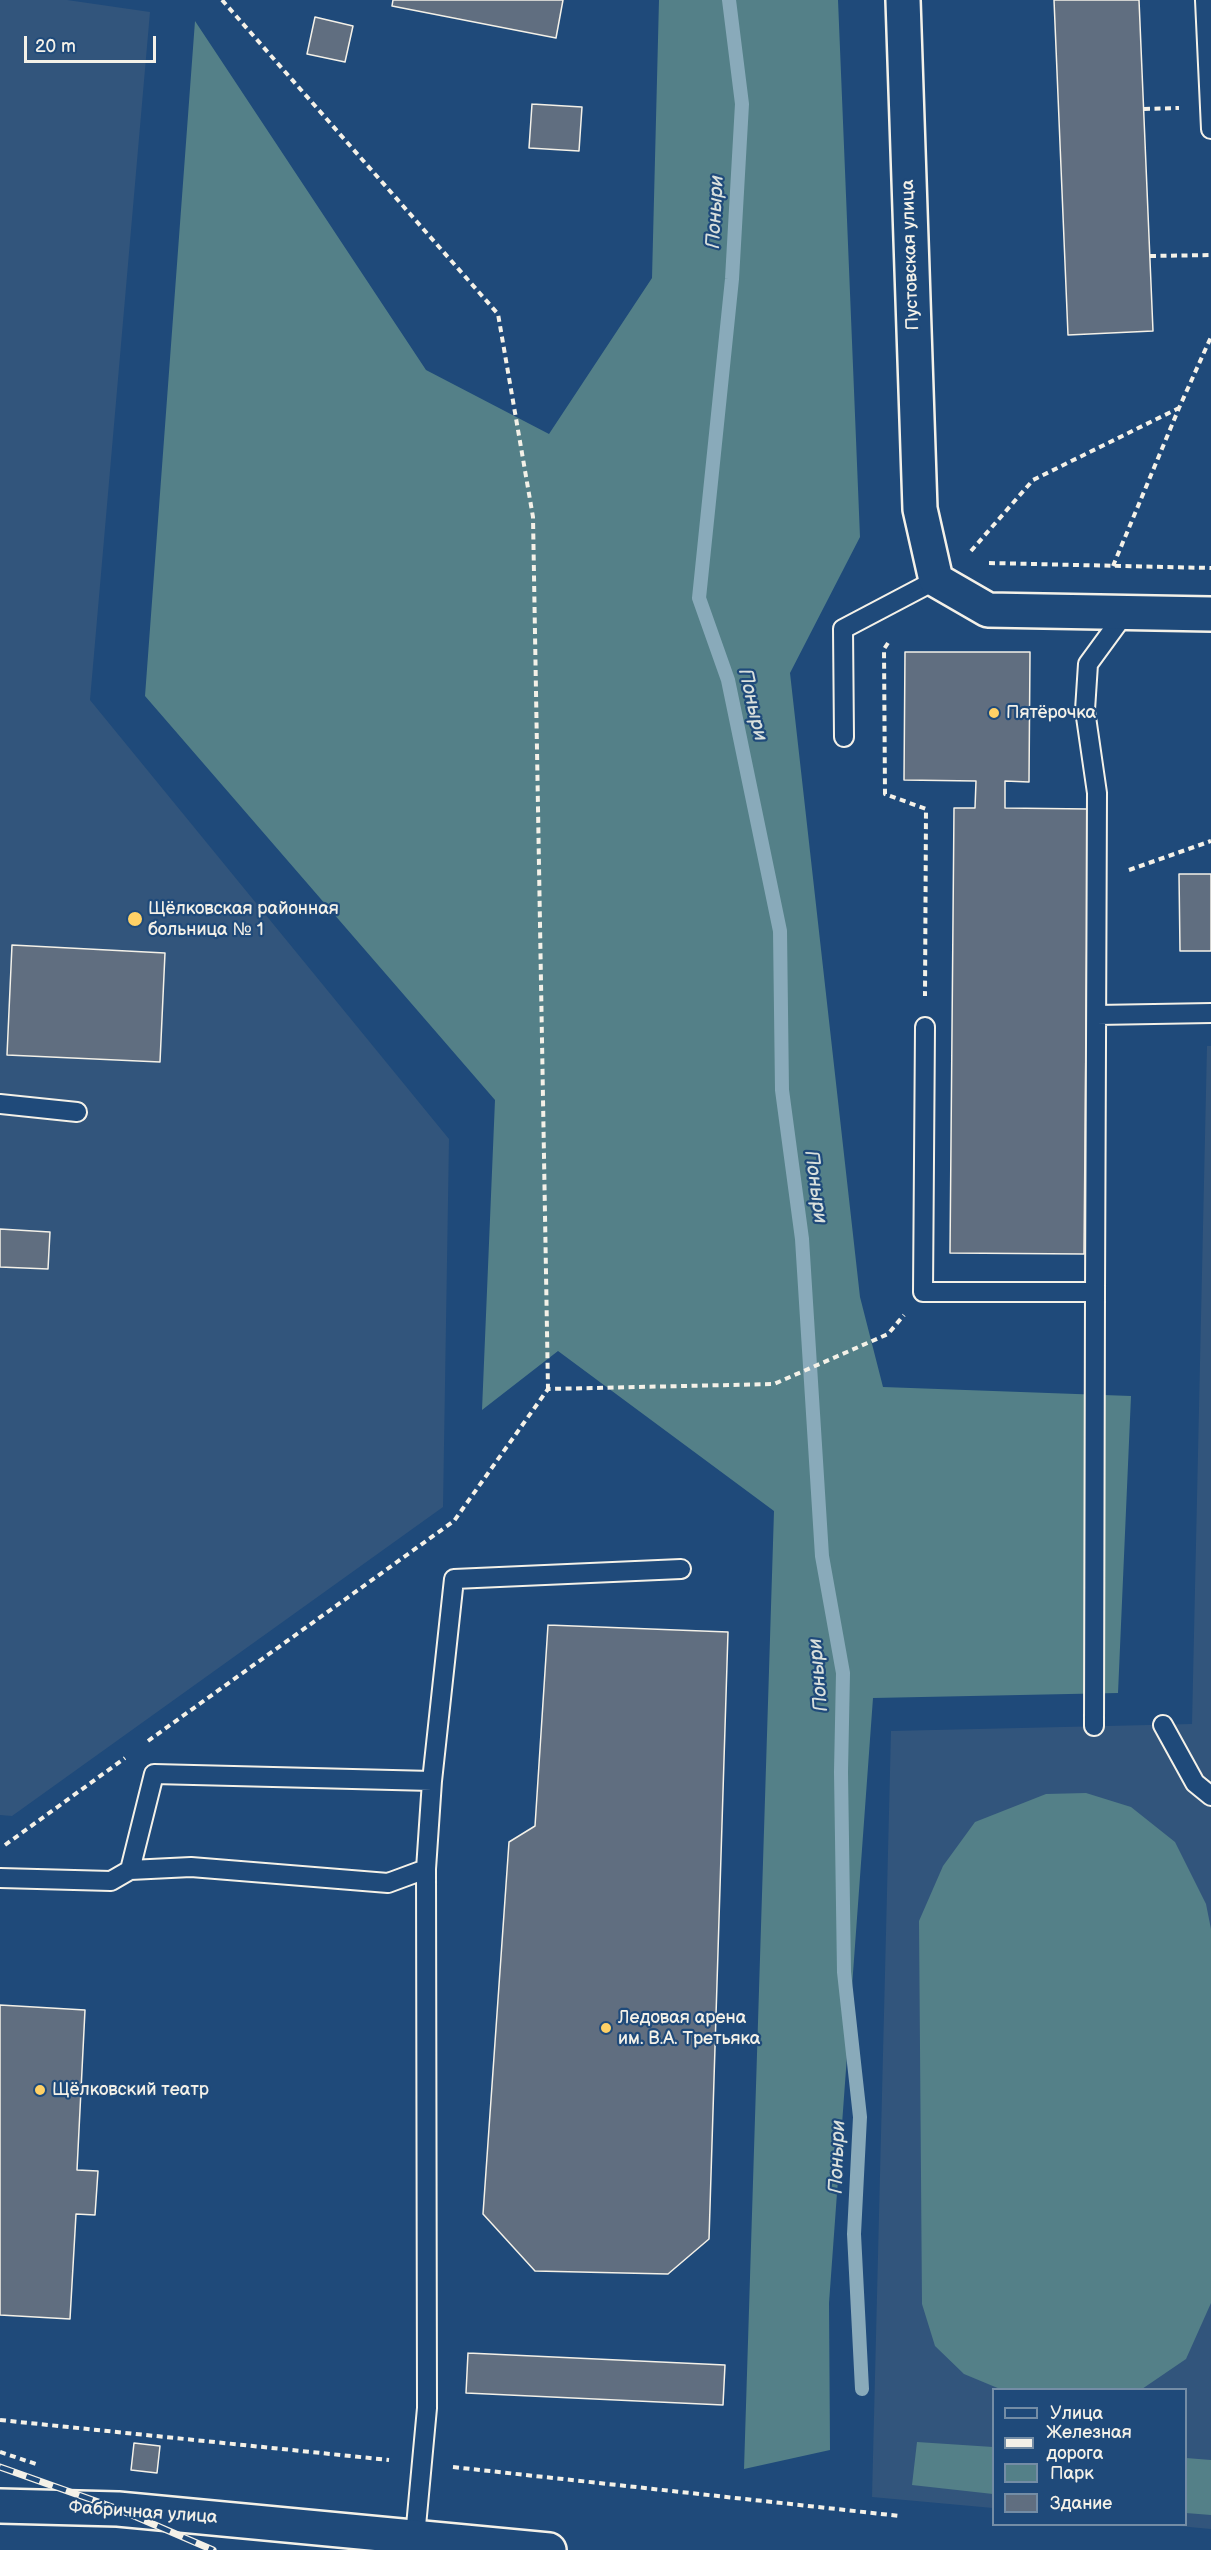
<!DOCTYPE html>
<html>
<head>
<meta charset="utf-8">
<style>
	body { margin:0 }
	#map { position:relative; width:1211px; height:2550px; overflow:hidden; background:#1f4a7a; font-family:"Balsamiq Sans",sans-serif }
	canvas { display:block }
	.legend { position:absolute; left:992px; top:2388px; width:195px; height:138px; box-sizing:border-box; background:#1f4a7a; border:2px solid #748da6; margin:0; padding:8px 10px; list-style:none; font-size:18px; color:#f4f1e8 }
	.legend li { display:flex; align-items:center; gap:12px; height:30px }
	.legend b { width:30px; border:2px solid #748da6 }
	.scale { position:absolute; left:24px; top:36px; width:132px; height:27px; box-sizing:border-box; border:3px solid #f4f1e8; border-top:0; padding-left:8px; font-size:18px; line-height:21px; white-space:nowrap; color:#f4f1e8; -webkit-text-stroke:4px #1f4a7a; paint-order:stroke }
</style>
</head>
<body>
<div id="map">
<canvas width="1211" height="2550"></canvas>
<ul class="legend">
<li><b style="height:8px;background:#1f4a7a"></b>Улица</li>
<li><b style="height:8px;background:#f4f1e8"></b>Железная дорога</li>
<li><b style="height:16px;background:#548088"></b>Парк</li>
<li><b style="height:16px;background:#606e80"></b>Здание</li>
</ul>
<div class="scale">20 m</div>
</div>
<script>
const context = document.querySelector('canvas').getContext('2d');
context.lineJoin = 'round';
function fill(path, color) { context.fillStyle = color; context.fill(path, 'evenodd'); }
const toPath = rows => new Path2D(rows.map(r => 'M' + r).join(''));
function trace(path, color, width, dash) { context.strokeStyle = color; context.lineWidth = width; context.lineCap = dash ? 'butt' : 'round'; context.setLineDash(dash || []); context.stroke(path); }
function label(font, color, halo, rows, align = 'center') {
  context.font = font + ' "Balsamiq Sans",sans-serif'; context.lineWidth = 4.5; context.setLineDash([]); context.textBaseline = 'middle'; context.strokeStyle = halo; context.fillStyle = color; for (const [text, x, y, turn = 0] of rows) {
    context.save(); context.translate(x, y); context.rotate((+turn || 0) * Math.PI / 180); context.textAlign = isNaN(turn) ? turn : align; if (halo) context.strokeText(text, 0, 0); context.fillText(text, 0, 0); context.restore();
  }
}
const built = toPath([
	[0,0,67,0,150,12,90,700,449,1139,443,1507,12,1816,0,1815],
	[1207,1046,1211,1046,1211,2529,1167,2525,1186,2524,1186,2390,994,2390,993,2508,872,2497,891,1731,1192,1724]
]);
const green = toPath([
	[659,0,838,0,860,537,790,673,860,1297,883,1387,1131,1396,1118,1693,873,1698,829,2303,830,2450,744,2469,774,1511,558,1351,482,1410,495,1100,145,696,195,21,426,370,549,434,652,278],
	[1086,1793,1131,1807,1175,1842,1206,1904,1211,1929,1211,2303,1186,2359,1142,2389,1000,2389,964,2374,935,2346,922,2304,919,1921,943,1866,975,1822,1046,1794],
	[917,2442,993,2447,993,2494,912,2485],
	[1186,2458,1211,2460,1211,2515,1186,2513]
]);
const stream = toPath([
	[729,0,742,104,732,279,699,598,728,680,780,931,782,1090,802,1239,822,1556,843,1673,841,1772,844,1972,860,2117,854,2234,862,2389]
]);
const building = toPath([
	[393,0,563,0,556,38,392,6,393,0],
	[1054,0,1139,0,1153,331,1068,335,1054,0],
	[315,17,353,26,345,62,307,54,315,17],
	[532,104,582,107,579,151,529,148,532,104],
	[905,652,1030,652,1029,782,1005,781,1005,808,1088,809,1084,1254,950,1253,954,808,975,808,976,781,904,780,905,652],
	[1179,874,1211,874,1211,951,1180,951,1179,874],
	[12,945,165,953,160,1062,7,1055,12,945],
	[0,1229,50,1232,48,1269,0,1267,0,1229],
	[548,1625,728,1632,709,2239,668,2274,535,2271,483,2214,509,1842,535,1826,548,1625],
	[0,2005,85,2010,77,2170,98,2171,95,2215,76,2214,70,2319,0,2315,0,2005],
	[468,2353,725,2365,723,2405,466,2393,468,2353],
	[134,2443,160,2446,157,2473,131,2470,134,2443]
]);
const path = toPath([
	[222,0,498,314,533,517,548,1389],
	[1144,109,1179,108],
	[1150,256,1211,255],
	[971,551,1033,480,1179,408],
	[989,563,1211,568],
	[1113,566,1179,408,1211,337],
	[888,643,884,649,885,794,926,809,925,996],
	[1129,870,1211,841],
	[148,1741,454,1521,548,1389,774,1384,888,1334,904,1315],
	[5,1845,125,1758],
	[0,2420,389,2460],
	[0,2452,39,2465],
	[453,2467,900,2516]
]);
const lane = toPath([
	[1205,0,1211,129],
	[844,737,843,629,936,580],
	[1097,1015,1211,1013],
	[925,1027,923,1292,1095,1292,1097,793,1085,710,1088,664,1126,612],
	[0,1104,77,1112],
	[1163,1725,1195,1783,1211,1796],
	[1094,1726,1095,1292],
	[130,1870,154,1774,432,1781],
	[0,1878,111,1881,130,1870,191,1867,388,1883,426,1869,432,1781,454,1579,681,1569],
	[415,2537,427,2408,426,1869]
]);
const street = toPath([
	[903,0,920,509,936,580,988,610,1211,614]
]);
const secondary = toPath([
	[0,2506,118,2509,549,2550]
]);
const rail = toPath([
	[0,2467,118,2509,213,2550]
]);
const markers = [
	[994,713,6,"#ffd166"],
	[135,919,8,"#ffd166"],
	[606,2028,6,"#ffd166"],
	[40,2090,6,"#ffd166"]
];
const streetNames = [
	["Пустовская улица",911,255,-92],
	["Фабричная улица",143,2513,4]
];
const poiNames = [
	["Пятёрочка",1006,713],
	["Щёлковская районная",148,909],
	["больница № 1",148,930],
	["Ледовая арена",618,2018],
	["им. В.А. Третьяка",618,2039],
	["Щёлковский театр",52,2090]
];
const waterNames = [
	["Поныри",716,212,-87],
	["Поныри",752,705,77],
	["Поныри",815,1187,82],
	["Поныри",819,1675,-95],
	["Поныри",838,2157,-88]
];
fill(built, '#32557c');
fill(green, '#548088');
trace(stream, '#89aaba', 14);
fill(building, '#606e80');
trace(building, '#f4f1e8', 1.5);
trace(lane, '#f4f1e8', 22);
trace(street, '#f4f1e8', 38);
trace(secondary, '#f4f1e8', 38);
trace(path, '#f4f1e8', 4, [6, 4.5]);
trace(lane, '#1f4a7a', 18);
trace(street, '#1f4a7a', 33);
trace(secondary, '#1f4a7a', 33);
trace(rail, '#f4f1e8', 7);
trace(rail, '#1f4a7a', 4.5, [14]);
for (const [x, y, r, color] of markers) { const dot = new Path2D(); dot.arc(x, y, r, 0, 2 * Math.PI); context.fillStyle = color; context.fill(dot); trace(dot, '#1f4a7a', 2); }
label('18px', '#f4f1e8', '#1f4a7a', streetNames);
label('18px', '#f4f1e8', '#1f4a7a', poiNames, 'left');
label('italic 20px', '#d9dfdc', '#1f4a7a', waterNames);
</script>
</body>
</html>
